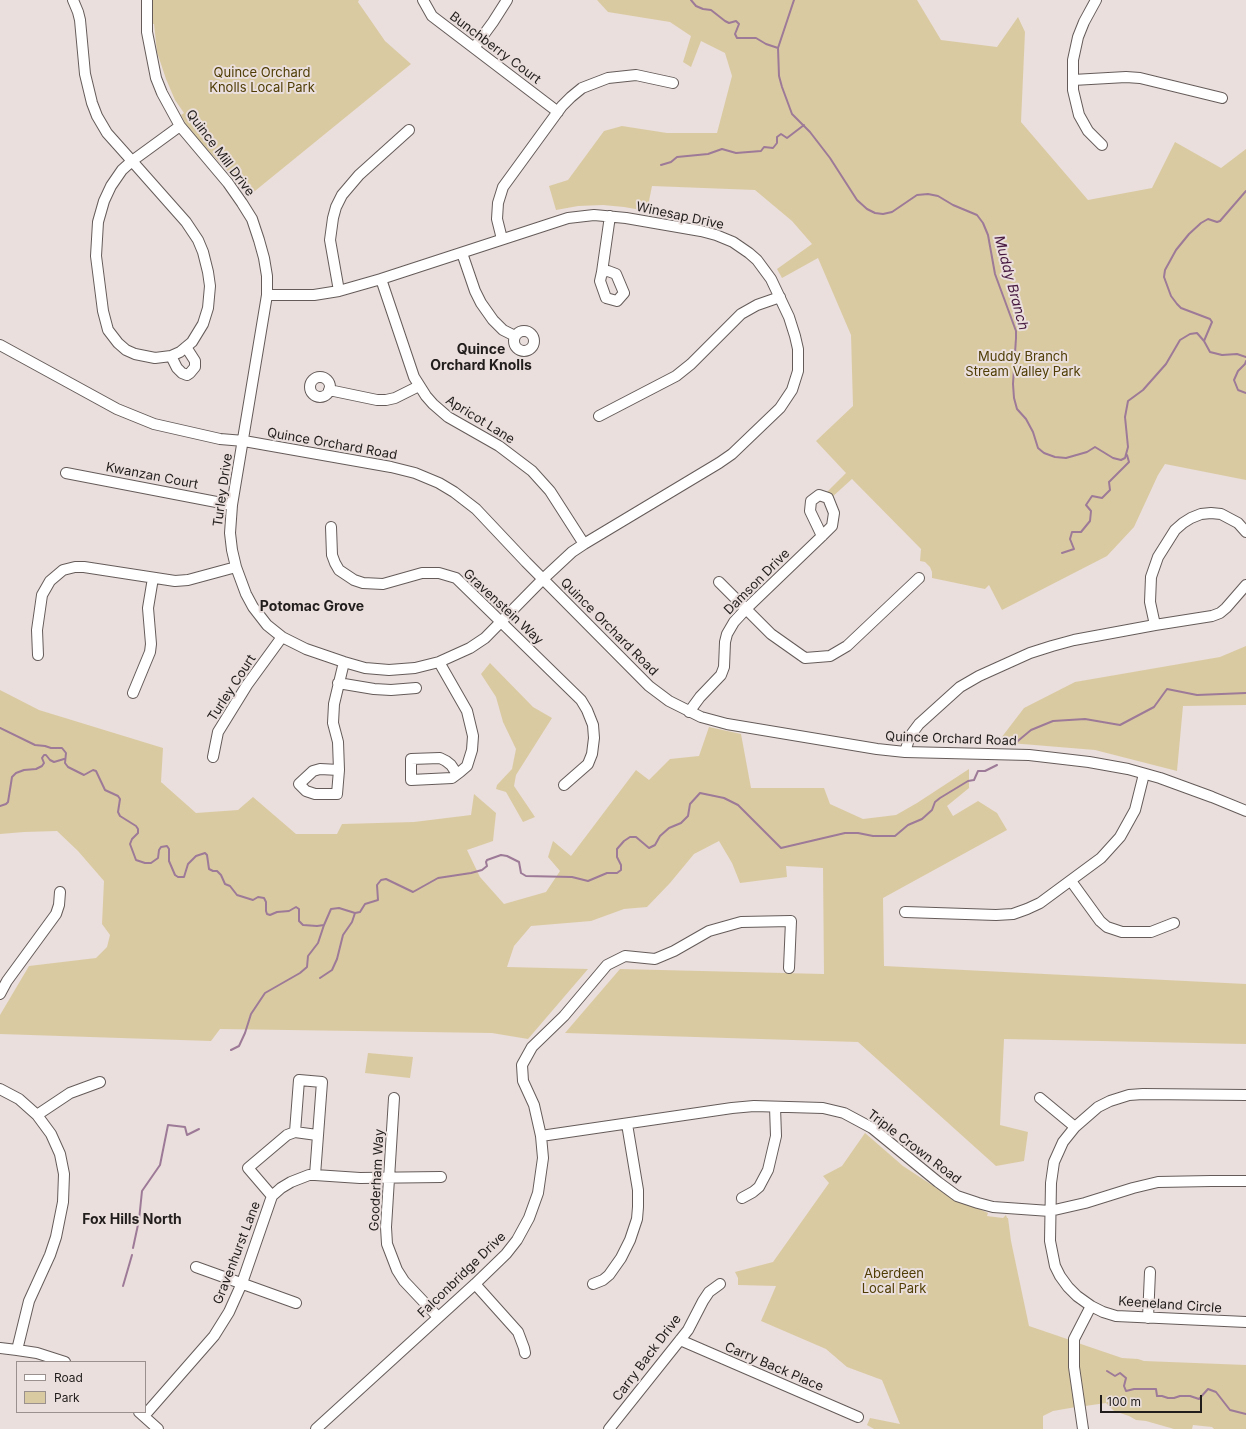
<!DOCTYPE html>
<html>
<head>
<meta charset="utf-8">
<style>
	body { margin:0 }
	#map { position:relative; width:1246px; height:1429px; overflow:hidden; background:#eadfdc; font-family:Inter,sans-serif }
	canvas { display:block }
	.legend { position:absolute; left:16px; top:1361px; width:130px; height:52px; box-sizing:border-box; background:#eadfdc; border:1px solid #9a918f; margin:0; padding:5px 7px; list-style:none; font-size:12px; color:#211d1c }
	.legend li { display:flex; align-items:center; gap:8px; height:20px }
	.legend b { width:20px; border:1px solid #9a918f }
	.scale { position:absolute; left:1100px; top:1395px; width:102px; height:18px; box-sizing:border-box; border:2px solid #211d1c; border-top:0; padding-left:5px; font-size:12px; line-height:14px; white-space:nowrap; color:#211d1c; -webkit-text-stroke:3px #eadfdc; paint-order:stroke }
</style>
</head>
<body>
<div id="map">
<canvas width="1246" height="1429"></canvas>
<ul class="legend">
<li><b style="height:5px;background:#fff"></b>Road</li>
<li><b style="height:11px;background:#dacaa2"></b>Park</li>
</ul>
<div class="scale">100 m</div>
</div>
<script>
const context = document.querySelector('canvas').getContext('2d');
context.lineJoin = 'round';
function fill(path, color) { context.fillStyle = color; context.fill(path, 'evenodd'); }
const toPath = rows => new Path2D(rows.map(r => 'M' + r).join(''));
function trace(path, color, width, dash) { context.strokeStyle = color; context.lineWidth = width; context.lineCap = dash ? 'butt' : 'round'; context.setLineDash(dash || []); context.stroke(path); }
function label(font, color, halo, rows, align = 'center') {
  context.font = font + ' Inter,sans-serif'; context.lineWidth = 4; context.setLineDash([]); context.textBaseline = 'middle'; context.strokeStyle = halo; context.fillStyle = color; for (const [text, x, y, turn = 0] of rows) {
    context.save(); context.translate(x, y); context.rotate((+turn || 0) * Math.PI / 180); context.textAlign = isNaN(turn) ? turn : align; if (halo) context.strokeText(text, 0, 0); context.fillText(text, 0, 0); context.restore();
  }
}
const green = toPath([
	[153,0,359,0,358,2,385,41,411,64,250,195,240,180,238,182,189,130,181,115,184,113,175,100,166,79,157,52,154,24,152,24,151,6],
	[597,0,917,0,941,40,997,47,1018,17,1025,32,1021,122,1088,200,1152,188,1175,142,1221,168,1246,149,1246,480,1165,464,1158,475,1134,527,1107,556,1002,610,989,585,985,589,932,578,932,572,930,567,925,562,920,561,921,549,852,479,831,498,826,493,846,473,816,441,853,406,851,335,818,258,782,278,777,269,812,244,792,221,755,190,652,186,647,211,624,207,603,205,578,206,556,210,549,186,568,180,604,131,622,126,667,133,717,133,732,76,725,53,701,41,691,67,683,62,691,36,670,22,608,12],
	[1246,646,1246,705,1183,706,1177,771,1095,750,998,742,1024,708,1075,682,1220,657],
	[490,663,533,707,552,718,516,775,514,786,535,817,523,822,506,792,496,789,497,785,512,769,516,749,503,722,496,697,481,674],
	[0,690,39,710,163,748,161,782,196,813,238,810,253,797,296,834,337,834,342,824,414,822,471,815,474,794,496,813,493,841,467,850,480,877,504,904,546,892,560,871,548,857,553,841,571,856,636,770,649,780,670,759,699,756,709,727,741,734,751,788,824,788,830,804,863,819,896,815,917,803,969,769,969,788,947,806,953,816,978,801,997,813,1007,830,883,898,884,966,1246,984,1246,1044,1004,1039,1000,1125,1028,1132,1024,1161,996,1166,858,1042,565,1033,620,969,824,974,823,868,786,866,787,877,740,883,732,863,719,841,694,854,670,883,647,907,624,909,591,921,531,926,514,946,507,967,588,969,528,1039,492,1033,220,1029,211,1041,0,1034,0,1015,29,966,96,958,107,947,110,935,102,924,104,881,78,851,57,831,24,832,0,834],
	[368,1053,413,1057,410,1078,365,1073],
	[865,1133,903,1166,944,1193,988,1213,987,1216,1003,1218,1006,1215,1007,1218,1008,1218,1011,1241,1029,1326,1070,1340,1069,1360,1076,1407,1053,1411,1043,1416,1043,1429,874,1429,867,1425,870,1418,900,1424,882,1380,847,1367,826,1349,761,1321,776,1286,738,1285,738,1278,735,1272,773,1262,829,1183,823,1176,842,1166],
	[1078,1343,1122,1358,1138,1359,1144,1361,1246,1365,1246,1429,1214,1429,1212,1427,1193,1425,1192,1429,1174,1429,1146,1421,1136,1420,1129,1416,1114,1411,1106,1403,1085,1406,1077,1356]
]);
const stream = toPath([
	[691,0,696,6,703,9,711,10,725,21,729,23,736,21,739,24,735,34,737,38,756,38,766,44,778,48],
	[794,0,778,48,779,76,782,87,792,114,810,132,830,158,857,200,867,209,875,213,883,214,892,212,917,195,928,194,938,196,953,205,977,215,983,223,988,235,995,274,1016,331,1016,338,1013,384,1014,398,1017,409,1026,419,1033,432,1038,448,1044,453,1055,457,1066,458,1087,452,1095,447,1113,458,1121,460,1125,458,1128,447,1125,417,1128,401,1143,390,1166,364,1180,340,1190,334,1197,333,1204,341,1210,352,1222,355,1237,354,1246,357],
	[661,165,671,162,677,157,708,154,722,149,736,153,761,151,764,147,773,148,777,143,777,137,781,134,787,138,804,125],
	[1204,341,1212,322,1210,319,1181,308,1177,304,1171,296,1164,277,1165,270,1176,250,1189,234,1201,223,1208,219,1217,222,1220,221,1246,191],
	[1246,361,1245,364,1238,371,1234,380,1238,390,1246,393],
	[1062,553,1074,549,1070,539,1072,532,1081,532,1090,521,1091,511,1086,505,1092,496,1102,498,1110,490,1109,482,1129,462,1127,455],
	[0,728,35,745,45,746,51,748,62,748,66,753,65,763,68,767,84,775,93,770,96,771,105,790,118,796,120,799,118,812,120,816,136,826,138,829,138,833,132,839,130,844,136,860,145,863,151,863,158,858,159,850,161,847,167,846,169,849,169,861,175,875,178,877,184,877,188,864,196,856,205,853,207,855,209,869,213,871,217,871,221,875,225,884,230,886,237,895,253,900,258,897,264,898,266,902,266,911,267,914,270,915,277,912,289,911,296,907,299,909,299,921,303,925,317,926,324,925,331,909,339,908,355,913,360,912,365,904,378,900,377,885,381,880,386,879,413,892,438,878,471,873,482,870,487,866,486,862,487,860,501,855,507,856,519,862,521,873,526,876,572,877,588,881,607,873,617,873,621,870,621,865,617,857,617,849,624,841,630,837,636,837,649,848,655,845,660,836,669,828,681,823,688,816,690,804,700,793,724,798,738,805,781,848,845,833,858,833,873,836,895,836,908,825,922,819,932,810,935,802,940,798,968,781,974,780,978,771,985,771,997,765],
	[1013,745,1031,730,1053,721,1085,719,1120,725,1154,707,1167,689,1197,695,1246,693],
	[0,806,6,804,8,802,12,777,16,773,24,770,36,769,42,766,44,763,42,758,44,755,46,755,50,760,54,762,64,759],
	[320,978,332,970,337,959,343,935,352,922,355,913],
	[231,1050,239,1046,245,1033,251,1014,265,993,300,973,307,967,308,956,318,943,324,925],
	[133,1248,139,1220,142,1191,160,1165,168,1125,185,1127,187,1135,199,1129],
	[123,1286,132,1255],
	[1107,1371,1115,1376,1120,1373,1126,1378,1124,1386,1126,1391,1134,1389,1156,1389,1157,1396,1162,1396,1168,1398,1174,1398,1180,1396,1190,1396,1199,1399,1208,1389,1216,1392,1230,1410,1246,1414]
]);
const minor = toPath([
	[73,0,78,12,80,20,85,74,92,103,97,116,107,133,132,161,122,170,111,186,104,201,98,222,96,256,103,311,108,330,118,343,126,350,135,354,155,358,171,356,180,352,192,342,203,324,208,308,210,286,208,272,203,252,198,240,186,222,132,161,180,126],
	[147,0,147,32,156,78,162,93,180,126,228,183,242,203,252,219,259,240,264,258,267,276,267,295,232,505,230,533,232,550,236,567,246,594,253,607,267,625,282,637,306,649,344,662,365,668,389,670,415,668,439,662,470,648,485,638,543,579,572,552,584,544,719,463,732,454,780,408,792,390,798,371,798,349,795,336,789,317,771,279,757,260,749,253,733,242,716,235,701,231,626,218,594,215,568,218,381,279,339,291,314,295,267,295],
	[423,0,432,16,558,112],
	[1096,0,1084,22,1078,37,1073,60,1073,90,1079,115,1088,131,1102,145],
	[474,48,493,22,507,0],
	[1073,80,1126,77,1140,78,1222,98],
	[502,239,497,219,498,203,503,187,562,106,571,97,582,88,608,78,636,75,673,83],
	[462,253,475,291,481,303,493,320,503,330,515,336],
	[608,271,616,274,624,293,617,301,606,298,600,281,602,272,608,271],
	[602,272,610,216],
	[381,279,414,377,426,396,433,404,448,417,499,446,532,471,550,491,584,544],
	[339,291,330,240,333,218,336,207,342,195,359,175,409,130],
	'514 341a10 10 0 1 1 20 0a10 10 0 1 1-20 0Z',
	[0,345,117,409,154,424,220,439,244,441,391,467,415,473,439,483,454,492,476,509,526,562,649,686,669,701,701,717,727,724,877,749,905,752,1029,755,1089,762,1128,769,1160,778,1212,797,1246,811],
	[171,356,177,368,182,373,187,375,190,373,195,367,195,361,186,347],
	'310 387a10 10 0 1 1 20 0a10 10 0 1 1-20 0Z',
	[329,390,377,400,386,400,395,398,419,386],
	[599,416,676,376,691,364,741,314,757,305,780,297],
	[66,473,232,505],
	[331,527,332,555,335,563,339,570,354,580,363,583,383,584,422,573,439,573,456,578,581,700,587,710,593,725,594,738,592,754,588,764,564,785],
	[1246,532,1238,523,1221,514,1211,513,1201,514,1191,518,1183,523,1175,530,1158,557,1151,577,1150,602,1155,625,1212,616,1220,613,1226,608,1246,585],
	[719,582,771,634,805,658,830,656,847,646,919,578],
	[38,655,37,630,42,595,50,581,63,570,75,567,84,567,175,581,188,580,236,567],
	[439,662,467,711,473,736,472,750,467,766,460,772,452,778,411,780,411,759,440,758,446,761,451,765,457,774],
	[338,683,374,689,391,690,416,688],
	[133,693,150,652,151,644,148,608,153,578],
	[689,712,700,697,721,675,724,667,725,642,727,634,734,622,746,609,822,536,832,526,834,513,828,498,819,495,811,501,810,511,822,536],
	[905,752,910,736,919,724,960,687,979,676,1030,653,1052,646,1074,640,1155,625],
	[213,757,218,732,247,685,282,637],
	[339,770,320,769,313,771,299,784,306,791,315,794,337,794,339,770,338,742,333,723,334,704,344,662],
	[1071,881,1100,921,1107,927,1122,932,1151,932,1174,923],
	[905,912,996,915,1013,914,1027,909,1040,903,1101,858,1120,837,1135,810,1144,774],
	[0,994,7,981,56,914,59,905,60,892],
	[0,1089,19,1099,37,1115,51,1134,60,1154,64,1174,63,1202,56,1237,50,1255,29,1301,17,1350],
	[1246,1095,1143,1094,1129,1095,1110,1101,1098,1107,1075,1127,1063,1142,1054,1162,1051,1183,1050,1241,1055,1266,1060,1276,1068,1287,1077,1296,1091,1306,1103,1312,1116,1316,1246,1322],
	[394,1098,386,1227,387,1244,397,1270,404,1281,438,1317],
	[1040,1098,1075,1127],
	[37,1115,70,1093,100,1082],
	[295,1132,299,1080,322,1082,315,1175],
	[541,1136,732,1108,754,1106,823,1108,844,1113,872,1128,938,1182,957,1196,978,1203,993,1207,1050,1211,1085,1203,1133,1188,1158,1182,1211,1181,1246,1181],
	[272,1196,248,1168,287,1135,295,1132,317,1135],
	[742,1198,753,1192,759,1187,768,1170,776,1136,775,1107],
	[196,1267,296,1303],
	[475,1284,518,1332,524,1348,525,1353],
	[593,1284,603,1280,609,1275,621,1258,630,1240,637,1219,638,1207,638,1190,627,1124],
	[1148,1318,1150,1272],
	[680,1340,858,1417],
	[0,1348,17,1350,37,1353,65,1362],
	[139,1412,158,1429],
	[144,1416,214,1336,229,1312,242,1283,272,1196,281,1188,291,1182,309,1175,315,1175,360,1178,441,1177],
	[316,1429,475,1284,506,1254,517,1240,529,1218,538,1193,543,1158,541,1136,534,1105,523,1081,522,1065,532,1047,564,1016,607,965,625,956,655,959,674,951,709,931,741,922,791,921,789,968],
	[609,1429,688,1330,703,1301,709,1292,720,1284],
	[1083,1429,1074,1367,1074,1339,1091,1306]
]);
const streetNames = [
	["Bunchberry Court",495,48,37],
	["Quince Mill Drive",220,153,53],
	["Winesap Drive",680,216,12],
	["Apricot Lane",480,420,32],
	["Quince Orchard Road",332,444,10],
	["Kwanzan Court",152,476,11],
	["Turley Drive",223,490,-82],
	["Damson Drive",757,582,-45],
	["Gravenstein Way",503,607,43],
	["Quince Orchard Road",609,627,45],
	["Turley Court",232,688,-57],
	["Quince Orchard Road",951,739,2],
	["Triple Crown Road",914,1147,37],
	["Gooderham Way",377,1180,-87],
	["Gravenhurst Lane",237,1253,-69],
	["Falconbridge Drive",462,1275,-44],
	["Keeneland Circle",1170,1305,4],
	["Carry Back Drive",647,1358,-53],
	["Carry Back Place",774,1367,23]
];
const parkNames = [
	["Quince Orchard",262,73],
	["Knolls Local Park",262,88],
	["Muddy Branch",1023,357],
	["Stream Valley Park",1023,372],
	["Aberdeen",894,1274],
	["Local Park",894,1289]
];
const waterNames = [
	["Muddy Branch",1011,283,75]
];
const neighbourhoodNames = [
	["Quince",481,350],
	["Orchard Knolls",481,366],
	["Potomac Grove",312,607],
	["Fox Hills North",132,1220]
];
fill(green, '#dacaa2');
trace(stream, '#9d7a97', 2);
trace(minor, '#655c5a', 12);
trace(minor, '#fff', 10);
label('13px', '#211d1c', '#eadfdc', streetNames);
label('13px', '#4f3d05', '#eadfdc', parkNames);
label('italic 14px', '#471941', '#eadfdc', waterNames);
label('bold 14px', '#211d1c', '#eadfdc', neighbourhoodNames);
</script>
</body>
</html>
